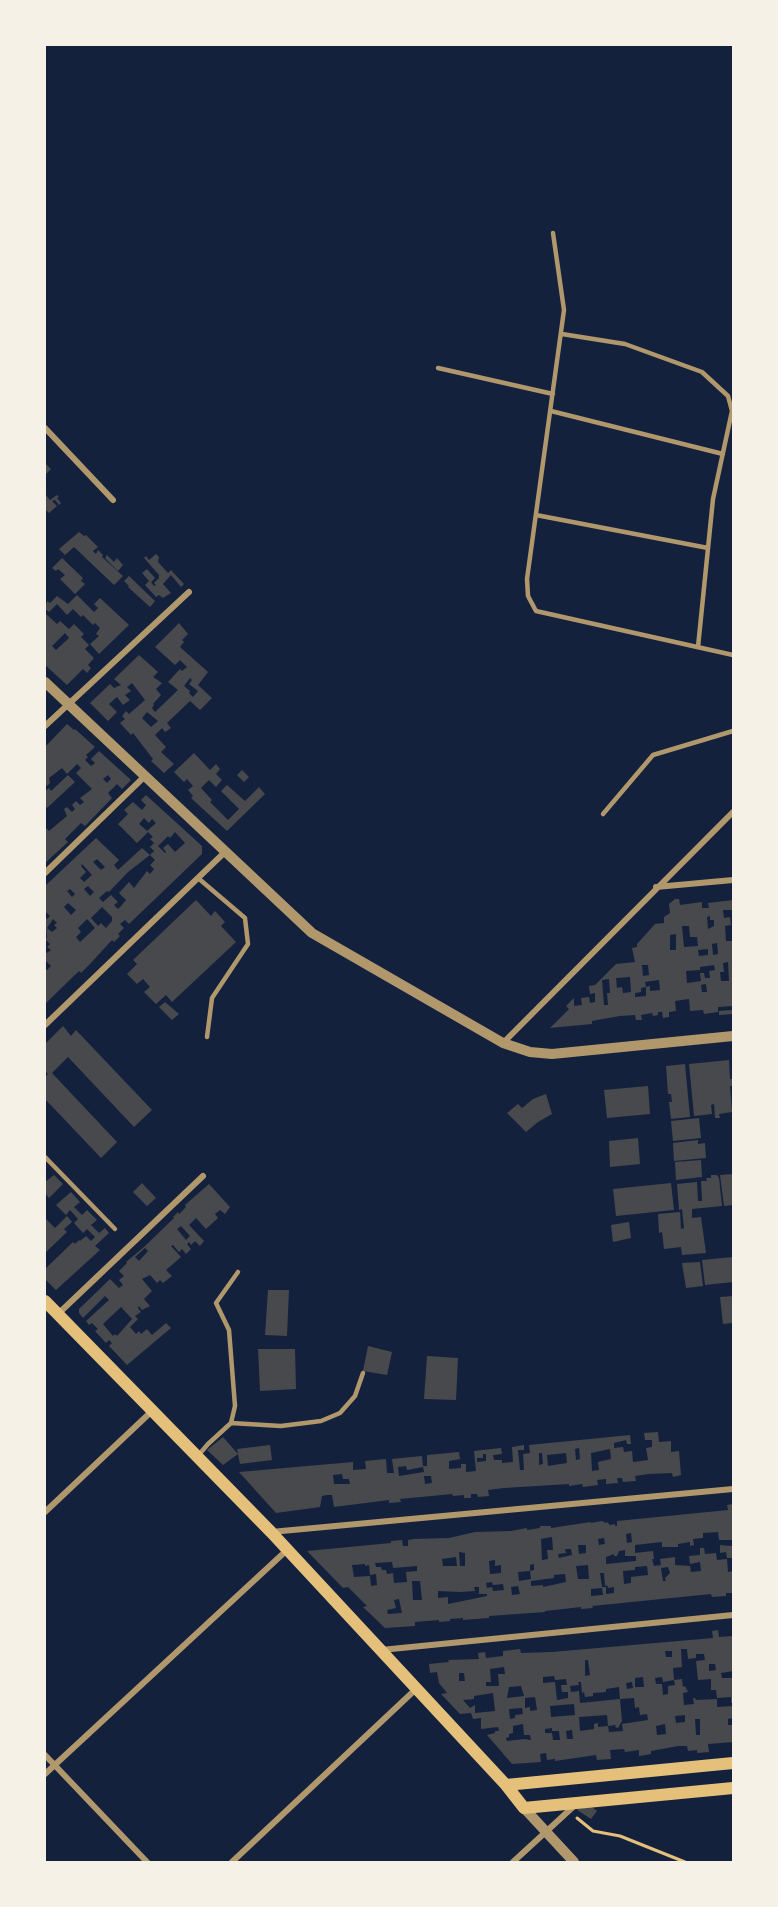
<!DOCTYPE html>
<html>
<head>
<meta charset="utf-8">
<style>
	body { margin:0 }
	#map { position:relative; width:778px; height:1907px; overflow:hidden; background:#14213d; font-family:"Times New Roman",serif }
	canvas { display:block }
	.frame { position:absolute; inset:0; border:46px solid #f6f1e7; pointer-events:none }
</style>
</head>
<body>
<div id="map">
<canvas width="778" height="1907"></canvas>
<div class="frame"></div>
</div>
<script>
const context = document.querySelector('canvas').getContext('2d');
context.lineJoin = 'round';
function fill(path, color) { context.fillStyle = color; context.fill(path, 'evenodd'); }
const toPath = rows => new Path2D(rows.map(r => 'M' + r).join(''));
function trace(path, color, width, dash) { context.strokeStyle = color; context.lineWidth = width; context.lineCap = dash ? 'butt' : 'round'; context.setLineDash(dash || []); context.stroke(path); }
const building = toPath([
	[45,463,51,469,45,475],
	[45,494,50,500,57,495,59,497,57,498,61,503,59,505,55,500,52,501,57,506,49,513,45,509],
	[79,532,84,536,86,535,98,547,93,551,96,554,98,550,103,555,102,557,123,576,114,585,74,547,65,555,59,549],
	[156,554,159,557,158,562,168,573,171,570,184,584,181,587,171,575,163,584,171,593,163,598,159,595,156,597,145,585,149,581,142,573,147,569,155,578,151,582,154,586,156,585,154,583,159,578,159,575,144,558,146,556,149,560],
	[107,555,114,562,117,558,123,565,118,571,105,558],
	[62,558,83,578,81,581,85,584,75,594,60,579,65,575,58,569,56,571,52,568],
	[129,576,155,601,150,607,128,587,129,586,124,581],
	[77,595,94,612,98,608,94,604,100,598,129,625,99,654,90,644,99,636,96,634,100,628,95,623,93,625,83,615,81,617,73,609,67,615,57,604,49,612,45,609,47,601,50,603,57,596,68,604],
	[45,613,57,624,60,621,69,629,74,624,84,634,81,637,89,645,85,649,94,658,88,665,91,668,87,673,83,669,67,685,45,665],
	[65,633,69,638,56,650,52,646],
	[179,623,188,634,182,640,184,642,180,647,208,672,198,685,212,698,200,710,190,701,167,723,171,728,165,732,162,728,155,735,166,747,161,752,174,764,164,773,151,761,153,759,133,733,131,735,120,723,125,719,122,716,126,711,129,714,145,700,132,683,127,687,131,691,125,695,130,700,123,705,117,697,109,704,117,712,108,721,90,703,110,684,114,688,121,685,114,679,139,655,158,672,153,677,162,683,156,689,161,695,153,704,154,705,152,708,155,712,178,690,168,682,180,669,182,671,187,667,180,660,175,665,155,647],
	[190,678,192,680,189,684,198,691,193,697,189,693,190,691,184,686],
	[147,712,158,721,151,727,142,718],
	[67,724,74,730,75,729,95,747,86,755,88,757,85,760,91,766,95,763,91,759,99,751,131,780,122,789,117,784,108,793,112,798,85,826,81,823,65,839,68,842,45,863,45,827,49,831,67,816,64,809,67,807,72,812,75,809,72,805,76,801,80,805,84,802,80,798,92,789,76,773,81,768,77,764,67,774,62,768,49,778,50,783,47,786,45,784,45,747],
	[108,775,111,779,107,783,103,779],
	[194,753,210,770,216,764,220,769,216,774,222,780,216,787,209,780,201,788,212,800,210,802,228,820,239,809,221,791,227,785,245,801,259,787,265,794,227,831,191,798,193,796,188,790,193,786,187,779,184,782,174,772],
	[242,770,249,777,244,782,237,775],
	[68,775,75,782,47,808,45,805,45,791,49,788,51,791],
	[146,795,202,846,202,854,129,924,125,920,120,924,124,928,118,934,120,936,114,942,112,940,89,965,81,973,79,971,45,1004,45,969,47,970,51,966,45,960,45,951,47,953,51,950,47,947,50,944,45,939,47,938,45,917,47,919,50,916,45,911,45,886,96,838,119,860,114,865,118,870,142,848,150,855,128,872,109,892,107,891,99,898,103,902,111,895,118,902,114,905,118,909,121,906,126,900,119,893,129,882,134,888,147,871,150,874,154,869,150,865,155,860,150,855,154,851,150,847,154,843,150,839,153,837,148,832,137,843,118,824,128,814,124,810,133,802,142,810,146,805,141,800],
	[144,818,149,823,152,819,156,823,147,831,139,824],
	[175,832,185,843,175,852,168,844,163,848,166,852,165,853,158,846,168,836,170,838],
	[97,859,105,867,101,870,93,862],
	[82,864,92,875,84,882,80,878,86,872,81,866],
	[88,886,94,892,90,896,84,889],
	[70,889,75,894,72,897,67,891],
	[68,903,76,910,71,915,64,907],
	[102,907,112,917,112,921,106,928,101,923,98,926,91,918],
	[53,919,57,923,54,925,57,928,52,932,47,928],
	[87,919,95,928,80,942,76,937,81,932,78,928],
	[675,899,679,899,680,905,702,902,702,908,709,908,708,903,733,900,733,910,723,910,724,918,730,917,731,925,725,926,726,941,733,941,733,1006,718,1007,718,1012,704,1014,703,1010,690,1011,689,999,675,1001,676,1011,669,1012,669,1017,663,1018,662,1012,658,1012,658,1015,653,1016,652,1013,641,1015,642,1020,636,1020,635,1015,620,1016,592,1021,592,1024,550,1028,569,1009,566,1006,574,998,574,1006,582,1005,581,998,589,997,590,1003,595,1002,595,993,590,994,589,986,595,985,616,964,635,962,632,948,637,947,637,944,655,924,664,923,664,917,670,913,669,904],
	[710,916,710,920,714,920,714,926,708,929,707,917],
	[682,926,689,926,690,937,697,937,698,946,684,947],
	[676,934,676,950,670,950,670,935],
	[717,943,718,954,713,955,712,944],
	[708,949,708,955,699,956,698,950],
	[728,962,729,981,721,981,720,972,724,972,723,963],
	[642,965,648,965,649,975,643,976],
	[714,965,715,970,709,971,710,978,705,978,704,973,700,973,701,981,687,983,686,971,700,970,700,967],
	[630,977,631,992,623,993,622,987,617,988,616,978],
	[609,979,610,993,607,993,608,1005,604,1005,602,980],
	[659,980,660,990,650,991,650,986,646,987,645,982],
	[706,984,707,992,702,992,701,985],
	[646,987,646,996,635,997,635,993,641,992,641,988],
	[196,900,211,916,215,911,225,922,221,926,236,942,172,1002,166,995,156,1004,144,992,150,987,143,979,137,984,127,974,137,964,133,960],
	[165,1002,179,1014,172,1020,159,1007],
	[733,1010,733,1014,719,1015,719,1011],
	[63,1026,71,1036,76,1030,152,1110,134,1127,68,1057,52,1073,117,1142,101,1158,45,1099,45,1077,48,1074,45,1071,45,1044],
	[729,1060,730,1079,733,1079,733,1086,730,1086,732,1112,719,1114,720,1118,715,1118,714,1104,711,1105,712,1114,694,1116,689,1064],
	[685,1064,690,1117,671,1119,669,1102,672,1102,671,1094,668,1094,666,1066],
	[648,1086,650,1114,607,1118,604,1090],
	[546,1094,552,1114,538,1122,526,1132,507,1113,518,1104,522,1108,533,1099],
	[699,1118,701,1138,673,1141,671,1121],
	[638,1138,640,1164,610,1167,609,1141],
	[698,1140,698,1144,705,1143,706,1158,674,1161,673,1143],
	[701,1160,702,1177,676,1180,675,1162],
	[733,1174,733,1205,724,1206,720,1175],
	[54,1175,63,1184,49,1198,45,1193,45,1182],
	[711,1175,717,1175,719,1178,722,1206,692,1209,692,1218,701,1217,706,1253,682,1255,681,1247,664,1249,662,1232,659,1233,658,1214,680,1212,681,1229,684,1228,682,1209,679,1210,677,1184,697,1182,698,1201,702,1201,701,1181,707,1181,706,1178,711,1178],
	[142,1183,156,1198,147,1206,133,1192],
	[671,1183,674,1210,616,1216,613,1189],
	[209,1184,230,1207,225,1214,220,1210,215,1214,218,1218,206,1229,196,1218,189,1225,204,1241,200,1246,195,1241,191,1245,189,1242,187,1244,191,1249,186,1254,182,1249,179,1252,173,1245,171,1246,181,1257,166,1270,172,1276,163,1283,160,1280,157,1283,150,1275,142,1279,152,1291,144,1299,150,1306,142,1310,139,1306,138,1308,141,1312,135,1316,138,1319,130,1327,136,1334,139,1331,141,1334,147,1329,152,1335,166,1323,171,1328,127,1365,109,1346,112,1343,109,1340,106,1343,95,1331,98,1329,92,1323,89,1325,86,1321,109,1300,105,1296,83,1318,79,1313,79,1309,110,1279,119,1288,123,1285,119,1280,124,1276,119,1271,127,1263,126,1262,144,1247,174,1218,173,1217,178,1212,179,1214,186,1207,185,1205],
	[181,1226,190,1236,186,1240,177,1229],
	[145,1248,148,1251,139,1261,135,1257],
	[121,1307,132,1319,117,1336,115,1334,113,1336,103,1324],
	[71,1192,80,1202,74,1207,82,1215,87,1210,97,1220,91,1225,99,1233,105,1228,109,1233,95,1246,100,1250,56,1290,45,1279,45,1269,73,1242,75,1244,79,1240,80,1241,86,1236,91,1241,95,1237,87,1229,83,1233,74,1223,78,1219,70,1210,66,1215,56,1205],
	[67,1216,72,1222,64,1229,67,1232,45,1253,45,1218,55,1228],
	[629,1222,631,1238,613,1242,611,1225],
	[733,1257,733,1282,705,1285,702,1260],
	[700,1262,703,1286,686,1288,682,1263],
	[268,1290,289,1290,287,1336,265,1335],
	[733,1296,733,1323,723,1324,720,1297],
	[368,1346,392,1352,387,1375,363,1371],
	[258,1349,295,1349,296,1389,260,1391],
	[427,1356,458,1358,456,1400,424,1399],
	[658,1432,659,1442,671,1441,671,1452,679,1451,681,1475,673,1477,672,1473,649,1474,635,1476,636,1481,623,1482,622,1478,617,1478,618,1483,606,1484,606,1479,597,1480,598,1485,583,1487,582,1484,569,1486,569,1484,504,1488,488,1490,489,1496,478,1497,477,1494,471,1494,471,1498,464,1498,464,1495,453,1496,452,1494,400,1499,401,1502,389,1503,389,1500,334,1507,332,1495,327,1495,322,1496,320,1507,276,1513,239,1472,353,1462,353,1470,366,1469,365,1461,386,1459,387,1473,394,1473,392,1459,422,1456,423,1466,427,1466,427,1455,459,1452,460,1459,449,1461,449,1469,461,1468,461,1464,466,1464,466,1472,476,1471,474,1451,501,1448,502,1454,493,1455,494,1460,502,1460,502,1463,513,1462,512,1447,524,1445,524,1450,518,1450,520,1470,524,1470,523,1454,530,1453,529,1445,630,1435,631,1444,627,1444,626,1440,614,1443,614,1448,623,1447,624,1452,632,1451,633,1462,648,1460,646,1448,652,1447,652,1440,645,1440,644,1433],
	[579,1448,580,1459,576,1460,575,1449],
	[610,1449,611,1459,598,1462,599,1470,592,1471,591,1453],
	[539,1453,542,1453,543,1464,539,1465],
	[566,1453,567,1463,548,1466,547,1455],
	[483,1454,486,1454,486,1461,477,1462,477,1458,483,1458],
	[406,1466,407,1470,423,1467,424,1472,399,1476,398,1467],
	[342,1474,343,1479,349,1479,350,1484,334,1484,333,1475],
	[424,1476,431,1476,432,1483,425,1484],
	[223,1437,238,1454,223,1465,207,1450],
	[270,1445,272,1460,240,1464,237,1449],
	[733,1504,733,1540,719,1540,718,1532,703,1533,703,1538,693,1539,694,1545,690,1546,690,1542,678,1544,678,1547,662,1547,662,1542,635,1545,635,1553,653,1551,654,1559,652,1559,654,1566,661,1565,660,1559,675,1557,675,1565,690,1566,691,1572,701,1571,700,1562,690,1564,689,1556,700,1555,700,1548,704,1548,705,1554,716,1553,717,1560,727,1559,728,1572,733,1571,733,1593,726,1593,726,1596,712,1597,711,1594,592,1606,593,1608,581,1609,581,1607,545,1611,545,1612,489,1616,489,1618,463,1620,463,1618,450,1619,450,1621,439,1622,439,1620,415,1622,415,1626,385,1628,363,1607,367,1606,348,1587,343,1588,307,1551,391,1543,391,1541,402,1540,403,1546,408,1546,408,1540,414,1539,449,1538,475,1532,511,1531,527,1528,527,1530,540,1528,540,1526,551,1526,551,1528,591,1522,591,1523,602,1521,606,1523,607,1522,610,1525,615,1524,615,1526,617,1526,617,1521,728,1510,727,1505],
	[631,1533,632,1542,627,1543,626,1534],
	[552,1537,553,1550,547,1550,548,1559,542,1560,541,1539],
	[604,1538,605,1544,599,1545,598,1539],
	[578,1545,586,1545,586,1553,579,1554],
	[565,1549,571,1549,572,1555,559,1558,558,1554,566,1553],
	[625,1550,625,1556,636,1556,636,1561,606,1564,606,1557,614,1554,614,1556,617,1556,619,1551],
	[459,1552,465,1553,465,1566,460,1566],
	[456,1557,457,1566,443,1566,442,1559],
	[495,1560,495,1566,501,1565,501,1573,490,1574,489,1561],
	[392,1562,393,1568,417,1566,417,1571,406,1572,407,1582,394,1583,393,1573,387,1574,386,1570,382,1570,381,1567,376,1567,375,1563],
	[365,1564,365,1566,369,1565,370,1575,376,1574,377,1585,371,1586,370,1576,354,1577,352,1565],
	[534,1564,534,1570,530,1571,531,1579,519,1581,518,1572,530,1571,530,1565],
	[588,1565,589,1579,578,1579,576,1566],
	[647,1566,648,1575,631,1577,631,1583,624,1584,623,1571,635,1570,635,1567],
	[668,1567,670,1573,665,1578,666,1581,663,1581,661,1568],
	[600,1573,604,1573,605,1586,607,1585,608,1588,614,1587,614,1593,606,1594,606,1587,602,1587],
	[565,1574,566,1582,543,1587,543,1585,531,1586,531,1581,554,1578,554,1575],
	[412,1581,420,1581,422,1600,413,1600],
	[492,1582,493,1585,503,1584,504,1590,493,1591,492,1587,487,1588,486,1583],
	[518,1586,520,1594,512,1595,511,1587],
	[474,1587,479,1587,479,1594,487,1594,487,1596,448,1604,448,1597,438,1598,438,1591,460,1592,475,1591],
	[602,1588,603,1595,591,1596,591,1589],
	[399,1599,402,1613,388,1614,387,1610,396,1608,394,1600],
	[720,1545,732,1546,733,1558,727,1558,726,1552,720,1553],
	[718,1630,719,1637,733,1636,733,1671,721,1673,722,1678,732,1678,733,1703,731,1703,731,1697,717,1698,716,1690,711,1690,711,1679,698,1680,696,1661,705,1660,704,1654,696,1654,696,1658,688,1659,687,1649,681,1649,682,1667,673,1668,674,1680,663,1682,662,1677,655,1678,656,1684,662,1684,663,1695,668,1694,668,1686,675,1685,674,1680,682,1679,683,1687,685,1686,688,1692,683,1693,684,1705,694,1704,693,1698,695,1698,696,1700,717,1699,717,1707,733,1706,733,1718,728,1719,728,1725,733,1725,733,1742,708,1744,709,1752,697,1753,697,1750,688,1751,687,1746,678,1746,651,1751,651,1754,639,1756,639,1750,625,1752,624,1749,610,1750,611,1759,597,1760,596,1755,555,1761,555,1759,547,1760,546,1753,540,1754,541,1762,512,1764,487,1735,495,1733,495,1731,499,1731,498,1727,481,1729,481,1718,473,1719,471,1713,460,1714,441,1694,447,1693,439,1683,437,1672,430,1673,429,1664,449,1662,448,1660,479,1659,478,1653,485,1652,486,1658,503,1656,503,1651,520,1649,521,1653,552,1652,713,1638,712,1631],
	[665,1651,672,1651,672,1657,666,1657],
	[585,1660,588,1660,590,1675,585,1676],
	[709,1664,715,1664,716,1670,709,1671],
	[504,1667,505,1674,498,1674,499,1686,486,1686,486,1682,491,1682,490,1669],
	[459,1673,464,1673,465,1681,459,1681],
	[554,1676,555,1680,566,1679,567,1685,561,1685,562,1692,568,1692,568,1698,557,1700,555,1682,543,1683,543,1677],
	[643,1677,644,1687,635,1687,635,1678],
	[578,1682,581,1682,582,1693,584,1692,585,1697,593,1696,593,1693,606,1692,606,1689,619,1687,620,1699,634,1698,635,1708,639,1707,640,1715,647,1714,648,1720,622,1724,623,1731,609,1732,608,1726,598,1727,598,1723,594,1724,594,1729,580,1731,579,1717,607,1715,608,1726,616,1725,615,1727,618,1728,622,1721,620,1699,580,1703,579,1691,571,1692,570,1686,579,1685],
	[632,1682,633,1688,627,1689,626,1683],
	[521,1686,524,1696,507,1698,509,1687],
	[493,1693,495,1711,475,1713,475,1705,470,1708,463,1700,474,1699,474,1696],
	[535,1697,537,1710,530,1711,530,1707,525,1708,525,1698],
	[574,1704,575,1715,551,1717,550,1706],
	[522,1708,523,1714,515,1715,515,1718,510,1719,509,1709],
	[685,1715,685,1722,676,1723,675,1716],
	[695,1719,700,1719,700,1735,696,1735],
	[523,1724,524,1735,530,1735,531,1740,525,1739,507,1741,506,1738,509,1737,509,1734,513,1733,513,1726],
	[665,1724,666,1734,657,1735,656,1726],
	[552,1728,552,1731,559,1731,560,1740,553,1740,552,1733,545,1733,545,1729],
	[572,1730,573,1739,567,1739,566,1731],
	[587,1803,597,1811,591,1819,577,1810]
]);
const path = toPath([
	[577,1818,593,1831,620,1836,685,1862]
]);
const service = toPath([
	[553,233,564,310,527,579,528,596,536,611,733,655],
	[562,334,625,344,702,372,728,396,732,411,713,499,698,647],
	[438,368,553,394],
	[551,411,723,454],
	[536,515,708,548],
	[603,814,653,755,733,731],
	[198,878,245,918,248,944,212,998,207,1037],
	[45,1157,115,1229],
	[231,1423,281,1426,321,1421,340,1413,355,1396,363,1373],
	[197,1457,208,1444,231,1423,235,1406,229,1330,216,1303,238,1272]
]);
const minor = toPath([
	[45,428,113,500],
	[45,726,189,592],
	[45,873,145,776],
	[656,887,733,880],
	[45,1025,226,851],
	[503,1043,733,812],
	[58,1314,203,1176],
	[45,1512,152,1411],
	[271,1532,733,1489],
	[381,1650,733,1615],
	[45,1755,147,1862],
	[45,1774,287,1550],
	[232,1862,416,1689],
	[513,1862,574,1806]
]);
const tertiary = toPath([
	[45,682,312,933,503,1043,530,1052,552,1054,733,1036],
	[524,1808,574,1862]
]);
const secondary = toPath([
	[45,1301,271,1532,506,1785,524,1808,733,1788],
	[506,1785,733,1763]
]);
fill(building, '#48494c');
trace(path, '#e5c07b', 3);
trace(service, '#b1986c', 4.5);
trace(minor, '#b1986c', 6);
trace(tertiary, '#b1986c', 10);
trace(secondary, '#e5c07b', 12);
</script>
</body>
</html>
